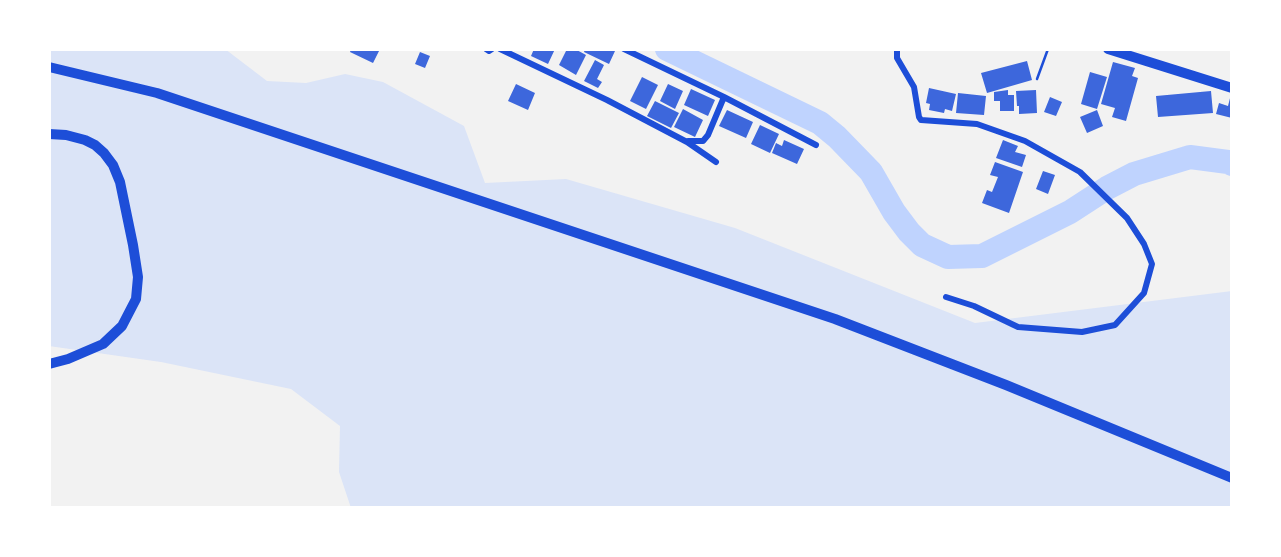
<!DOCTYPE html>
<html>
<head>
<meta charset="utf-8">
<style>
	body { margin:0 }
	#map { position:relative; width:1281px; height:557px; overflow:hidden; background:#f2f2f2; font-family:Jost,sans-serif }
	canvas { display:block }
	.frame { position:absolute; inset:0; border:51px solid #fff; pointer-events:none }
</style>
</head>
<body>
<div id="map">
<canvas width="1281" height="557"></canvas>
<div class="frame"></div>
</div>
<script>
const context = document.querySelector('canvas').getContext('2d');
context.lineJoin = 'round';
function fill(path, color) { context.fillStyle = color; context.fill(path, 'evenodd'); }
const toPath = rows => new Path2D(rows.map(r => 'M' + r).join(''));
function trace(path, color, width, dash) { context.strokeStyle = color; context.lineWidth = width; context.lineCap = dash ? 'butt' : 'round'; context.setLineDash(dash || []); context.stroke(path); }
const green = toPath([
	[49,49,225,49,267,81,306,83,345,74,383,82,464,126,485,183,566,179,735,228,975,323,1232,291,1232,508,351,508,339,472,340,426,291,389,161,362,49,346]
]);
const river = toPath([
	[667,49,820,123,837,137,871,172,894,212,909,232,922,245,948,257,982,256,1070,212,1107,188,1134,174,1190,157,1228,162,1232,164]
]);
const building = toPath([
	[351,49,380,49,373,63,350,52],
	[534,49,555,49,548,64,531,56],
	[567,49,575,49,586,55,576,75,559,65],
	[585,49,611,49,615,51,609,64,584,52],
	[420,52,430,56,425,68,415,64],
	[595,60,604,65,597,79,602,82,598,88,584,81],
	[1027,61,1032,80,987,93,981,73],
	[1113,62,1135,68,1132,76,1138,78,1126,121,1112,117,1115,108,1101,104],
	[1090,72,1107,77,1097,109,1081,104],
	[642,77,658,85,646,109,630,101],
	[516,84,535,93,528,110,508,101],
	[668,84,683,91,675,109,660,101],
	[929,88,956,94,952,111,945,109,944,113,929,110,930,104,926,103],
	[691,89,715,100,708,116,684,105],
	[1008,90,1008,95,1014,95,1014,111,1000,111,1000,101,994,101,994,92],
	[1036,90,1037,113,1019,114,1019,106,1017,106,1016,91],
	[1211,91,1213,113,1158,117,1156,96],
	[958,93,986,96,984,115,956,113],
	[1231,94,1232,118,1216,114,1219,103,1228,106],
	[1050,97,1062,102,1056,116,1044,112],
	[655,101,679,113,671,128,647,116],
	[683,109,703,120,695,137,674,127],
	[727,110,753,122,746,138,719,126],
	[1097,110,1103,126,1087,133,1080,117],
	[760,125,779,134,770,153,751,144],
	[784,140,804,149,797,164,772,153,776,143,782,146],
	[1003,140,1018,146,1015,152,1026,155,1022,167,996,158],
	[995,162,1023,172,1009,213,982,203,987,190,992,192,998,177,990,175],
	[1043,171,1055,175,1048,194,1036,189]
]);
const path = toPath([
	[1037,79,1048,49]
]);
const minor = toPath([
	[486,49,489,51,492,49],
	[500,49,607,100,687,142,716,162],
	[624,49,724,97,816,145],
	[897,49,897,58,914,87,919,117,921,120,977,124,1025,141,1080,172,1127,218,1144,244,1152,264,1144,293,1115,325,1082,332,1018,327,974,306,946,297],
	[688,141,703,141,708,135,724,97]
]);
const primary = toPath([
	[1108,49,1232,88],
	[49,67,157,93,835,319,1006,385,1232,478],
	[49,134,66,135,85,140,95,145,104,153,113,165,120,182,133,245,138,277,136,299,122,326,103,344,68,359,49,364]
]);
fill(green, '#dbe4f7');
trace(river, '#bfd3fe', 24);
fill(building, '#3d67dc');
trace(path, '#1d4ed8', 2.5);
trace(minor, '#1d4ed8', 6);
trace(primary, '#1d4ed8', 10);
</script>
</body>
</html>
